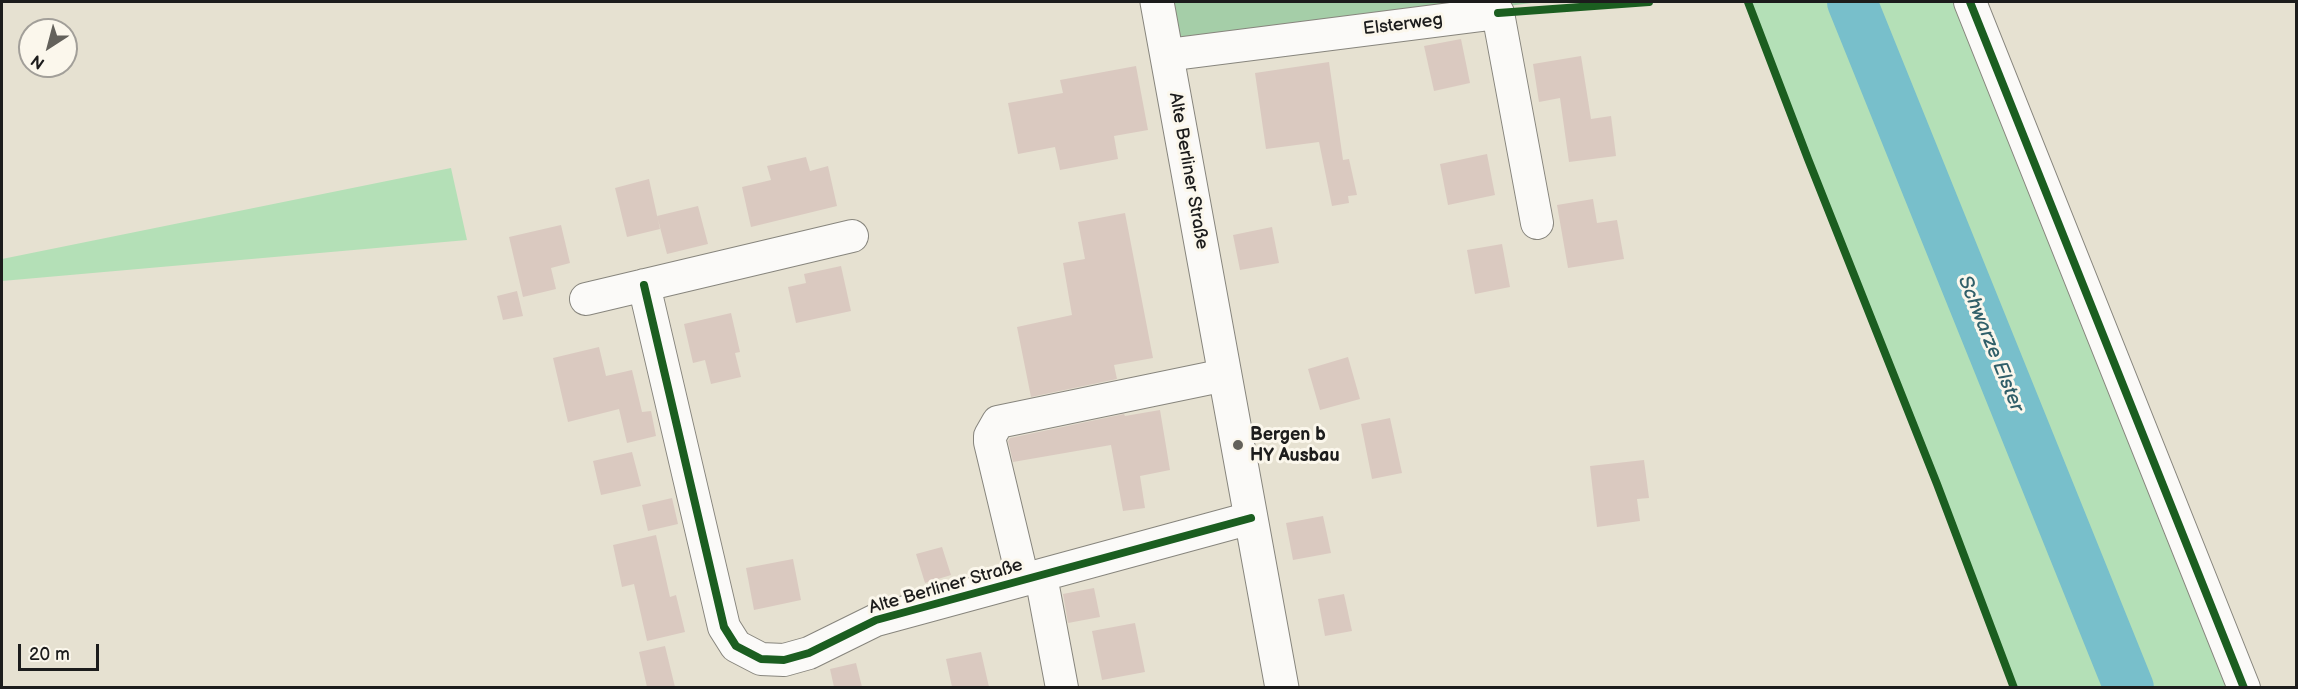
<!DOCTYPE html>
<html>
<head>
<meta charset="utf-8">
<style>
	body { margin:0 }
	#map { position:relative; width:2298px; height:689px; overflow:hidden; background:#e6e1d1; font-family:"Balsamiq Sans",sans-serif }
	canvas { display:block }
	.frame { position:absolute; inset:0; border:3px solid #1c1c1c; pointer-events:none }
	.north { position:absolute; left:18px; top:18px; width:60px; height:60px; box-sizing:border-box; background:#fbf7ec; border:2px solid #a29f99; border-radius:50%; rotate:216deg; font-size:16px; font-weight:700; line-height:24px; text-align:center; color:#1c1c1c }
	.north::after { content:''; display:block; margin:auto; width:21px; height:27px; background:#63615b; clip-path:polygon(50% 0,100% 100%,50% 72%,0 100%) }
	.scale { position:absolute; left:18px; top:644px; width:81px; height:27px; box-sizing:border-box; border:3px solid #1c1c1c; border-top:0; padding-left:8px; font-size:18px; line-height:21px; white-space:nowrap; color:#1c1c1c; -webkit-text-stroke:4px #fbf7ec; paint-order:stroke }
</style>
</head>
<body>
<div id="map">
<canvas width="2298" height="689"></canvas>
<div class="frame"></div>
<div class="north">N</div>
<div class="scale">20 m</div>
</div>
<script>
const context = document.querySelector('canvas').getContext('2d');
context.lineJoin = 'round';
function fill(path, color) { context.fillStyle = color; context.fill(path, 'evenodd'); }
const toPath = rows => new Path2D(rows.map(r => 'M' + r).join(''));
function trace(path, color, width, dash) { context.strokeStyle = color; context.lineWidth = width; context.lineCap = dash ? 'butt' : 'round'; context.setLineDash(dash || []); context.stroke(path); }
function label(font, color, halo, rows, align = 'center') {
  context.font = font + ' "Balsamiq Sans",sans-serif'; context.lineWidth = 6; context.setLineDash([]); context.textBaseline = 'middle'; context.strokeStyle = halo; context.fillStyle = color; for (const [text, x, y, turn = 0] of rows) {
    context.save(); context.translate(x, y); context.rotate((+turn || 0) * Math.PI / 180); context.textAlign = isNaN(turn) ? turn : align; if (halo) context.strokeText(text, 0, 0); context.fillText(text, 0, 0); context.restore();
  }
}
const green = toPath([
	[1748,2,1969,2,2243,687,2014,687,1937,484,1808,159],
	[451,168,467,240,2,281,2,259]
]);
const forest = toPath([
	[1157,2,1540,2,1166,48]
]);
const river = toPath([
	[1852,2,2129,688]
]);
const building = toPath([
	[1461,39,1470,83,1434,91,1424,46],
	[1581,56,1591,119,1611,116,1616,156,1569,162,1560,98,1539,102,1533,64],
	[1329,62,1343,160,1349,159,1357,195,1348,196,1349,203,1332,206,1319,142,1266,149,1255,73],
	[1136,66,1148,130,1114,136,1118,159,1060,170,1055,147,1018,154,1008,103,1063,93,1060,80],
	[1487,154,1495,195,1448,205,1440,164],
	[806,157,810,171,828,166,837,206,751,227,742,187,771,180,767,166],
	[649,179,660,229,627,237,615,188],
	[1593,199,1597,223,1617,220,1624,259,1568,268,1557,205],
	[698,206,708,244,667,254,657,216],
	[1125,213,1153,358,1114,365,1117,379,1031,397,1017,327,1072,315,1063,263,1085,259,1078,222],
	[561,225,570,263,551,268,556,289,523,297,509,237],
	[1272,227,1279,263,1240,270,1233,235],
	[1502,244,1510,287,1475,294,1467,250],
	[841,266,851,311,796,323,788,287,806,283,804,274],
	[517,291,523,316,503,320,497,296],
	[731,313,740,352,735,353,741,377,711,384,705,360,693,363,684,324],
	[599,347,606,376,632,370,642,412,651,411,656,436,627,443,619,409,568,422,553,358],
	[1348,357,1360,399,1320,410,1308,369],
	[1160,410,1170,470,1140,476,1145,508,1123,511,1111,445,1013,462,1008,441,1010,438,1124,414,1125,416],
	[1390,418,1402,473,1372,479,1361,424],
	[632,452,641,486,601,495,593,461],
	[1644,460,1649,498,1637,499,1640,521,1597,527,1590,466],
	[672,498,678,524,648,531,642,505],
	[1323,516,1331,553,1293,560,1286,523],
	[656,535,670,597,676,595,685,632,647,641,634,584,622,587,613,545],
	[942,547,951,575,925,583,916,554],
	[793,559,801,600,754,610,746,568],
	[1094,588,1100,617,1068,623,1063,594],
	[1344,594,1352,631,1325,636,1318,599],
	[1135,623,1145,672,1102,680,1092,631],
	[665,646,675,687,647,687,639,652],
	[981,652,989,687,952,687,946,659],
	[856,663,862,687,834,687,830,669]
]);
const minor = toPath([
	[1970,2,2244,688],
	[1167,55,1498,13,1537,223],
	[644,285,724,627,736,646,761,659,784,660,809,653,876,620,1251,518],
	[586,299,852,236],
	[1041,576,1062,688],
	[1023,580,990,442,990,436,998,422,1225,375]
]);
const major = toPath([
	[1157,2,1282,688]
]);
const cycleway = toPath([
	[1748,2,1808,159,1937,484,2014,688],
	[1970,2,2244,688],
	[1498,13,1649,2],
	[644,285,724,627,736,646,761,659,784,660,809,653,876,620,1251,518]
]);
const markers = [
	[1238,445,6,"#63615b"]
];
const streetNames = [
	["Elsterweg",1403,25,-7],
	["Alte Berliner Straße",1188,171,80],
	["Alte Berliner Straße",946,587,-16]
];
const poiNames = [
	["Bergen b",1250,435],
	["HY Ausbau",1250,456]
];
const waterNames = [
	["Schwarze Elster",1990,344,68]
];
fill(green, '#b4e0b7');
fill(forest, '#a5cea8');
trace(river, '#78bfcb', 50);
fill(building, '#dac9c0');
trace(minor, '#87857d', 34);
trace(major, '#87857d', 35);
trace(minor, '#fbfaf8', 32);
trace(major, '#fbfaf8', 33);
trace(cycleway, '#1b5e20', 8);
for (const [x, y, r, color] of markers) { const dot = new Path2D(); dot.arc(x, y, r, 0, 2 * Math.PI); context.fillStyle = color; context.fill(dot); trace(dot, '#fbf7ec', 2); }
label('18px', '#1c1c1c', '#fbf7ec', streetNames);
label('bold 18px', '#1c1c1c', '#fbf7ec', poiNames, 'left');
label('italic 20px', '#305f69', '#fbf7ec', waterNames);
</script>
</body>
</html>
